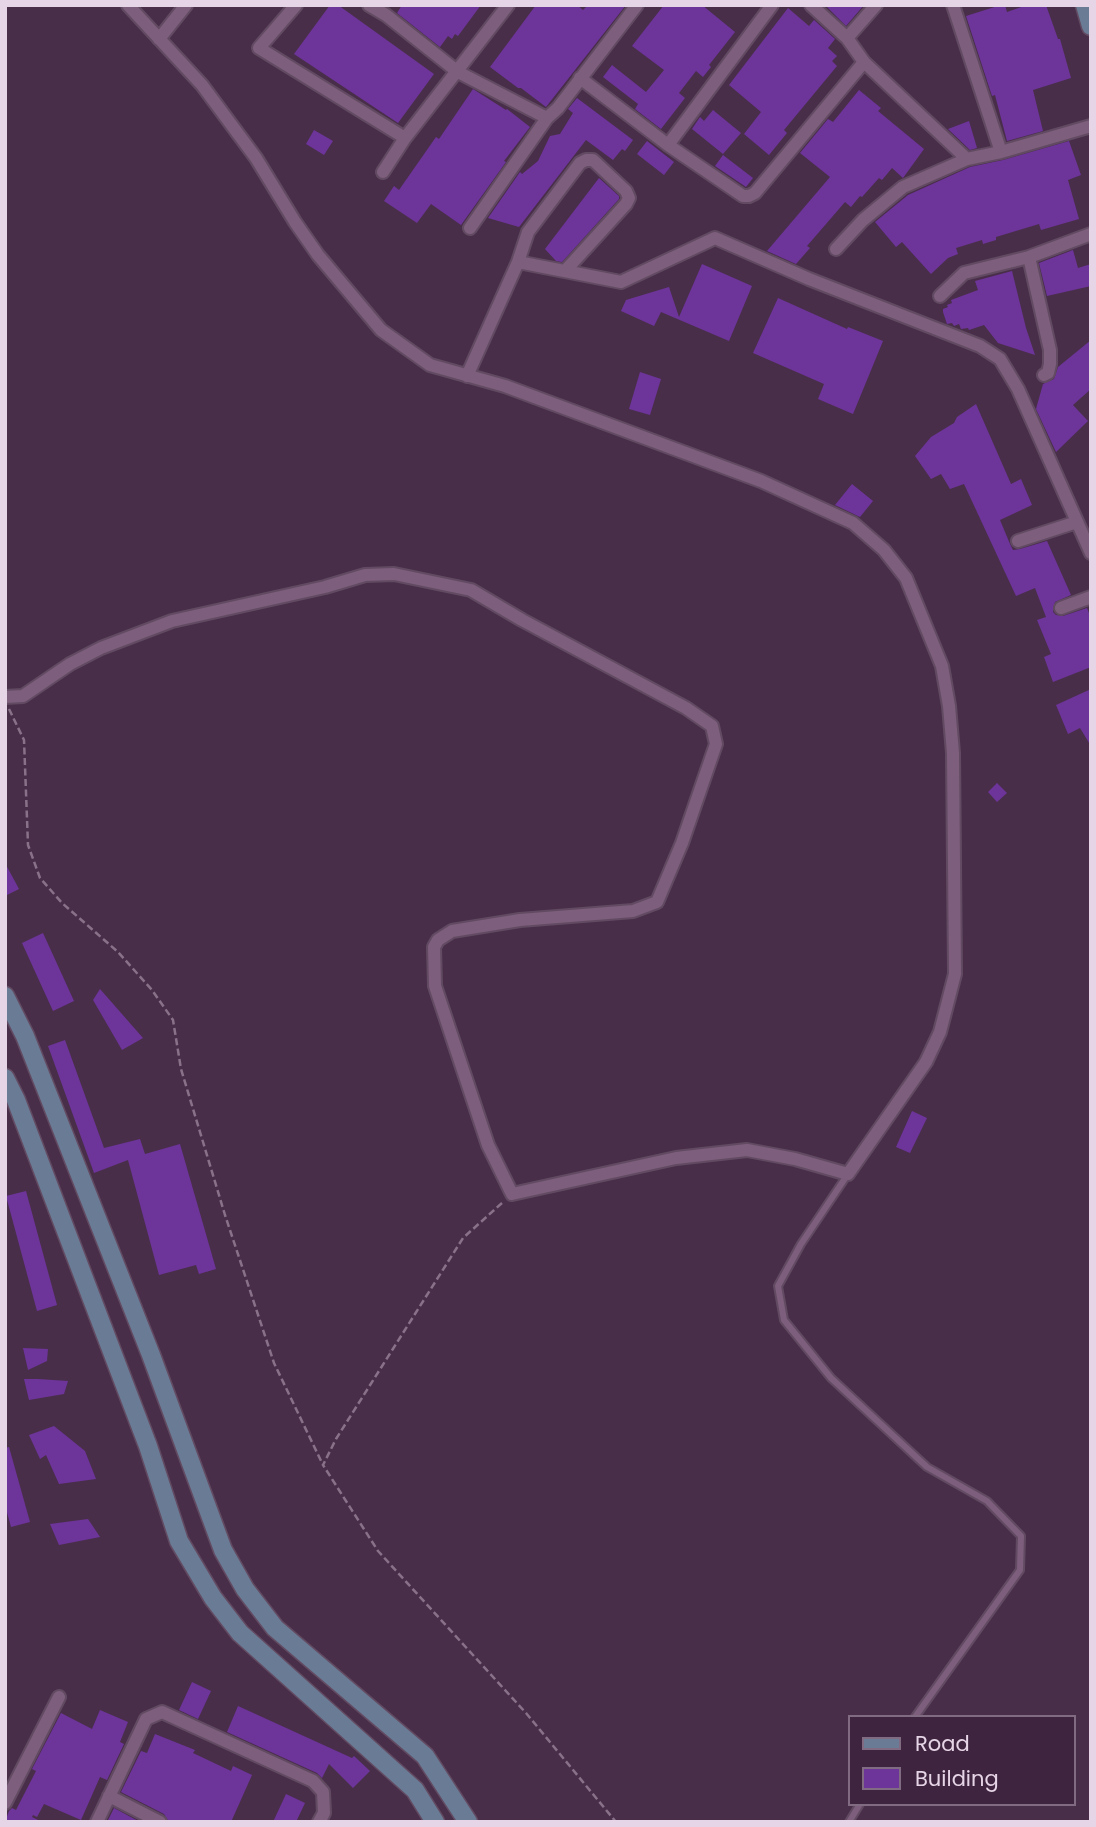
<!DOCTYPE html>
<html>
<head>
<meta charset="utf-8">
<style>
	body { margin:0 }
	#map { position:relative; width:1096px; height:1827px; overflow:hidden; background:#492e4a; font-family:Poppins,sans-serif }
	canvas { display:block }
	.frame { position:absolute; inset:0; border:7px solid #e6d5e6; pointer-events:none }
	.legend { position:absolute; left:848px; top:1715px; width:228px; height:91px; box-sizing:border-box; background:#3e243f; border:2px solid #816b82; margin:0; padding:9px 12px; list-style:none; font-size:21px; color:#e6d5e6 }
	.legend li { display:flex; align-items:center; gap:14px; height:35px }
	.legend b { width:35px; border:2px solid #816b82 }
</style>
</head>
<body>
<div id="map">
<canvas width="1096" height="1827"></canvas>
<div class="frame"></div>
<ul class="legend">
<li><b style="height:9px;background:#6a7b95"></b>Road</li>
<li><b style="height:19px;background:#6d349a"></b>Building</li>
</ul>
</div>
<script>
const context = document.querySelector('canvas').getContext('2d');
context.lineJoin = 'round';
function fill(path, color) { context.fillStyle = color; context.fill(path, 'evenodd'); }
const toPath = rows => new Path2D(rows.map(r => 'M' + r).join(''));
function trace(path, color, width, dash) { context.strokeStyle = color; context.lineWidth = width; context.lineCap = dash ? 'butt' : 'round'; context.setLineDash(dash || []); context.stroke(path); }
const building = toPath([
	[330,5,338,5,434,74,398,123,294,54],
	[402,5,481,5,458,36,455,34,452,39,448,36,440,47,397,13],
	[536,5,577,5,583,10,588,5,626,5,546,107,521,88,518,88,490,67],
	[664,5,702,5,735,32,709,65,711,67,703,77,696,71,679,93,685,98,661,129,635,109,638,104,603,77,612,65,646,92,664,70,632,46],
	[825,5,864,5,846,26],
	[1001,5,1005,5,1007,12,1027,5,1046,5,1058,39,1060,39,1071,78,1033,90,1043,131,1007,141,995,95,992,96,966,16],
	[788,8,809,26,814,20,835,39,828,48,837,56,832,61,837,66,784,130,787,133,769,155,744,134,761,112,729,85],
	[473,89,506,110,507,109,530,127,504,161,506,162,461,225,431,204,417,223,384,201,394,186,399,190,436,137,439,139],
	[859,90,881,108,878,111,924,149,903,178,892,168,882,180,879,178,862,197,860,196,851,207,845,202,807,246,810,248,796,264,767,251,830,177,800,153,828,119,833,122],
	[577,98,633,140,625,151,622,149,613,160,586,140,519,227,488,218,520,172,522,174,538,161,550,136,560,134,573,113,568,109],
	[713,110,741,133,723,154,692,129,700,117,704,121],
	[969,121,977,148,970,150,948,129],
	[314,130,333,141,324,155,306,144],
	[647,141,674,162,664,175,637,154],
	[1069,141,1081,175,1068,180,1079,219,1041,230,1039,224,996,237,996,240,983,244,982,240,956,248,958,254,948,258,931,274,902,242,896,247,875,222,908,195,970,167,1003,160],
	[723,155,753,178,746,187,715,166],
	[599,178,619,196,619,199,562,262,556,261,545,249],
	[1073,250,1078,268,1091,264,1091,286,1047,296,1039,263],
	[702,264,752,286,729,341,661,312,654,326,621,311,626,300,669,287,679,317],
	[1012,271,1026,328,1035,355,998,343,984,325,969,330,968,328,961,329,959,324,954,326,952,323,947,324,943,312,943,309,948,307,947,305,952,303,951,300,978,290,975,281],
	[778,298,847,329,848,327,883,341,853,414,818,399,824,384,753,353],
	[1091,340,1091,389,1073,405,1088,421,1056,452,1036,409,1043,384,1054,379,1058,367],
	[640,372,661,379,650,415,629,409],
	[976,404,1011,484,1021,479,1032,505,1000,520,1010,544,1013,550,1020,549,1047,541,1071,595,1055,602,1053,612,1056,615,1063,616,1087,608,1091,618,1091,667,1053,682,1044,657,1051,654,1037,620,1046,617,1035,588,1016,596,964,484,950,489,941,474,931,479,915,456,931,437,954,423,957,417],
	[852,484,873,501,860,517,835,505],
	[1091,689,1091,746,1080,728,1068,734,1056,705],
	[997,783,1007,793,997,802,988,792],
	[5,863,19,889,5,896],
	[43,933,74,1001,53,1011,22,943],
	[100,989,143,1038,122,1050,93,1000],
	[65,1040,104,1148,140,1139,145,1154,180,1144,216,1269,199,1274,196,1265,159,1275,128,1160,94,1173,48,1046],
	[912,1111,927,1118,910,1153,896,1147],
	[26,1191,57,1305,37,1311,6,1196],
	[23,1348,48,1349,47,1361,28,1370],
	[24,1379,38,1379,68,1381,64,1394,29,1400],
	[54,1426,85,1451,96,1479,59,1484,46,1455,40,1459,29,1435],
	[9,1447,30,1522,11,1527,5,1505,5,1448],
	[88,1519,100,1537,59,1545,50,1524],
	[192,1682,211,1691,198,1719,179,1710],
	[238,1706,352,1758,354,1756,370,1771,353,1788,329,1764,322,1778,317,1773,227,1732],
	[100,1710,128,1722,120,1742,124,1744,107,1780,100,1777,81,1820,44,1804,37,1817,33,1815,32,1817,42,1822,5,1822,9,1811,12,1808,16,1810,36,1771,32,1769,61,1713,92,1729],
	[155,1734,195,1750,193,1753,231,1771,233,1766,252,1775,231,1822,169,1822,164,1814,121,1792,141,1751,147,1753],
	[286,1794,305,1803,296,1822,273,1822],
	[114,1808,140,1822,107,1822]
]);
const path = toPath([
	[9,709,24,740,28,845,40,878,62,903,118,952,152,990,173,1020,181,1069,225,1215,274,1363,323,1465],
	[502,1203,463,1238,336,1439,323,1465,378,1551,526,1713,616,1822]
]);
const lane = toPath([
	[848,1174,801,1244,778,1286,784,1320,831,1378,927,1467,987,1501,1021,1536,1020,1570,915,1717],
	[849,1822,860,1804]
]);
const street = toPath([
	[296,5,259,48,405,138],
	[369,5,386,15,458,72,547,118],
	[811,5,847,38,864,62,967,159,1001,152,1091,126],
	[953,5,1001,152],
	[847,38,876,5],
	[159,39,186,5],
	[580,78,668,145,743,196,749,196,755,193,864,62],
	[668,145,772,5],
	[383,172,405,138,508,5],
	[470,228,547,118,558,108,637,5],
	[836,249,863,220,903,187,967,159],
	[1029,257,1050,350,1050,364,1048,373,1044,375],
	[518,262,621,282,715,238,809,279,980,346,1000,359,1018,389,1091,553],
	[940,296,964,273,1029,257,1091,234],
	[467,376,518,262,528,232,580,163,586,160,593,160,626,191,629,198,626,204,565,271],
	[1018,541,1077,522],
	[1061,608,1091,597],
	[5,697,23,696,70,664,101,648,172,621,325,587,365,575,394,574,471,590,522,620,686,708,712,726,716,744,682,843,657,902,633,911,520,920,452,931,438,940,434,947,435,986,488,1145,512,1194,676,1158,747,1150,795,1159,848,1174,926,1062,940,1032,955,974,953,753,949,706,942,666,906,578,884,550,853,523,761,481,505,386,430,365,381,330,318,255,295,222,256,158,202,85,128,5],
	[109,1796,160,1822],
	[5,1803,59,1697],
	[97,1822,146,1719,162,1712,313,1781,323,1792,324,1813,319,1822]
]);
const secondary = toPath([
	[1085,5,1091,26],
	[5,996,25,1036,151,1355,223,1550,245,1589,275,1628,425,1756,468,1822],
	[5,1078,16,1100,148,1446,179,1541,213,1598,240,1633,415,1790,435,1822]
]);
fill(building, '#6d349a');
trace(lane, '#624b62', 10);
trace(street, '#624b62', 16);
trace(secondary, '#624b62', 21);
trace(path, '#897289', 2.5, [7, 3.5]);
trace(lane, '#7d5e7c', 6);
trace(street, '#7d5e7c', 12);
trace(secondary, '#6a7b95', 18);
</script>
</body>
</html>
